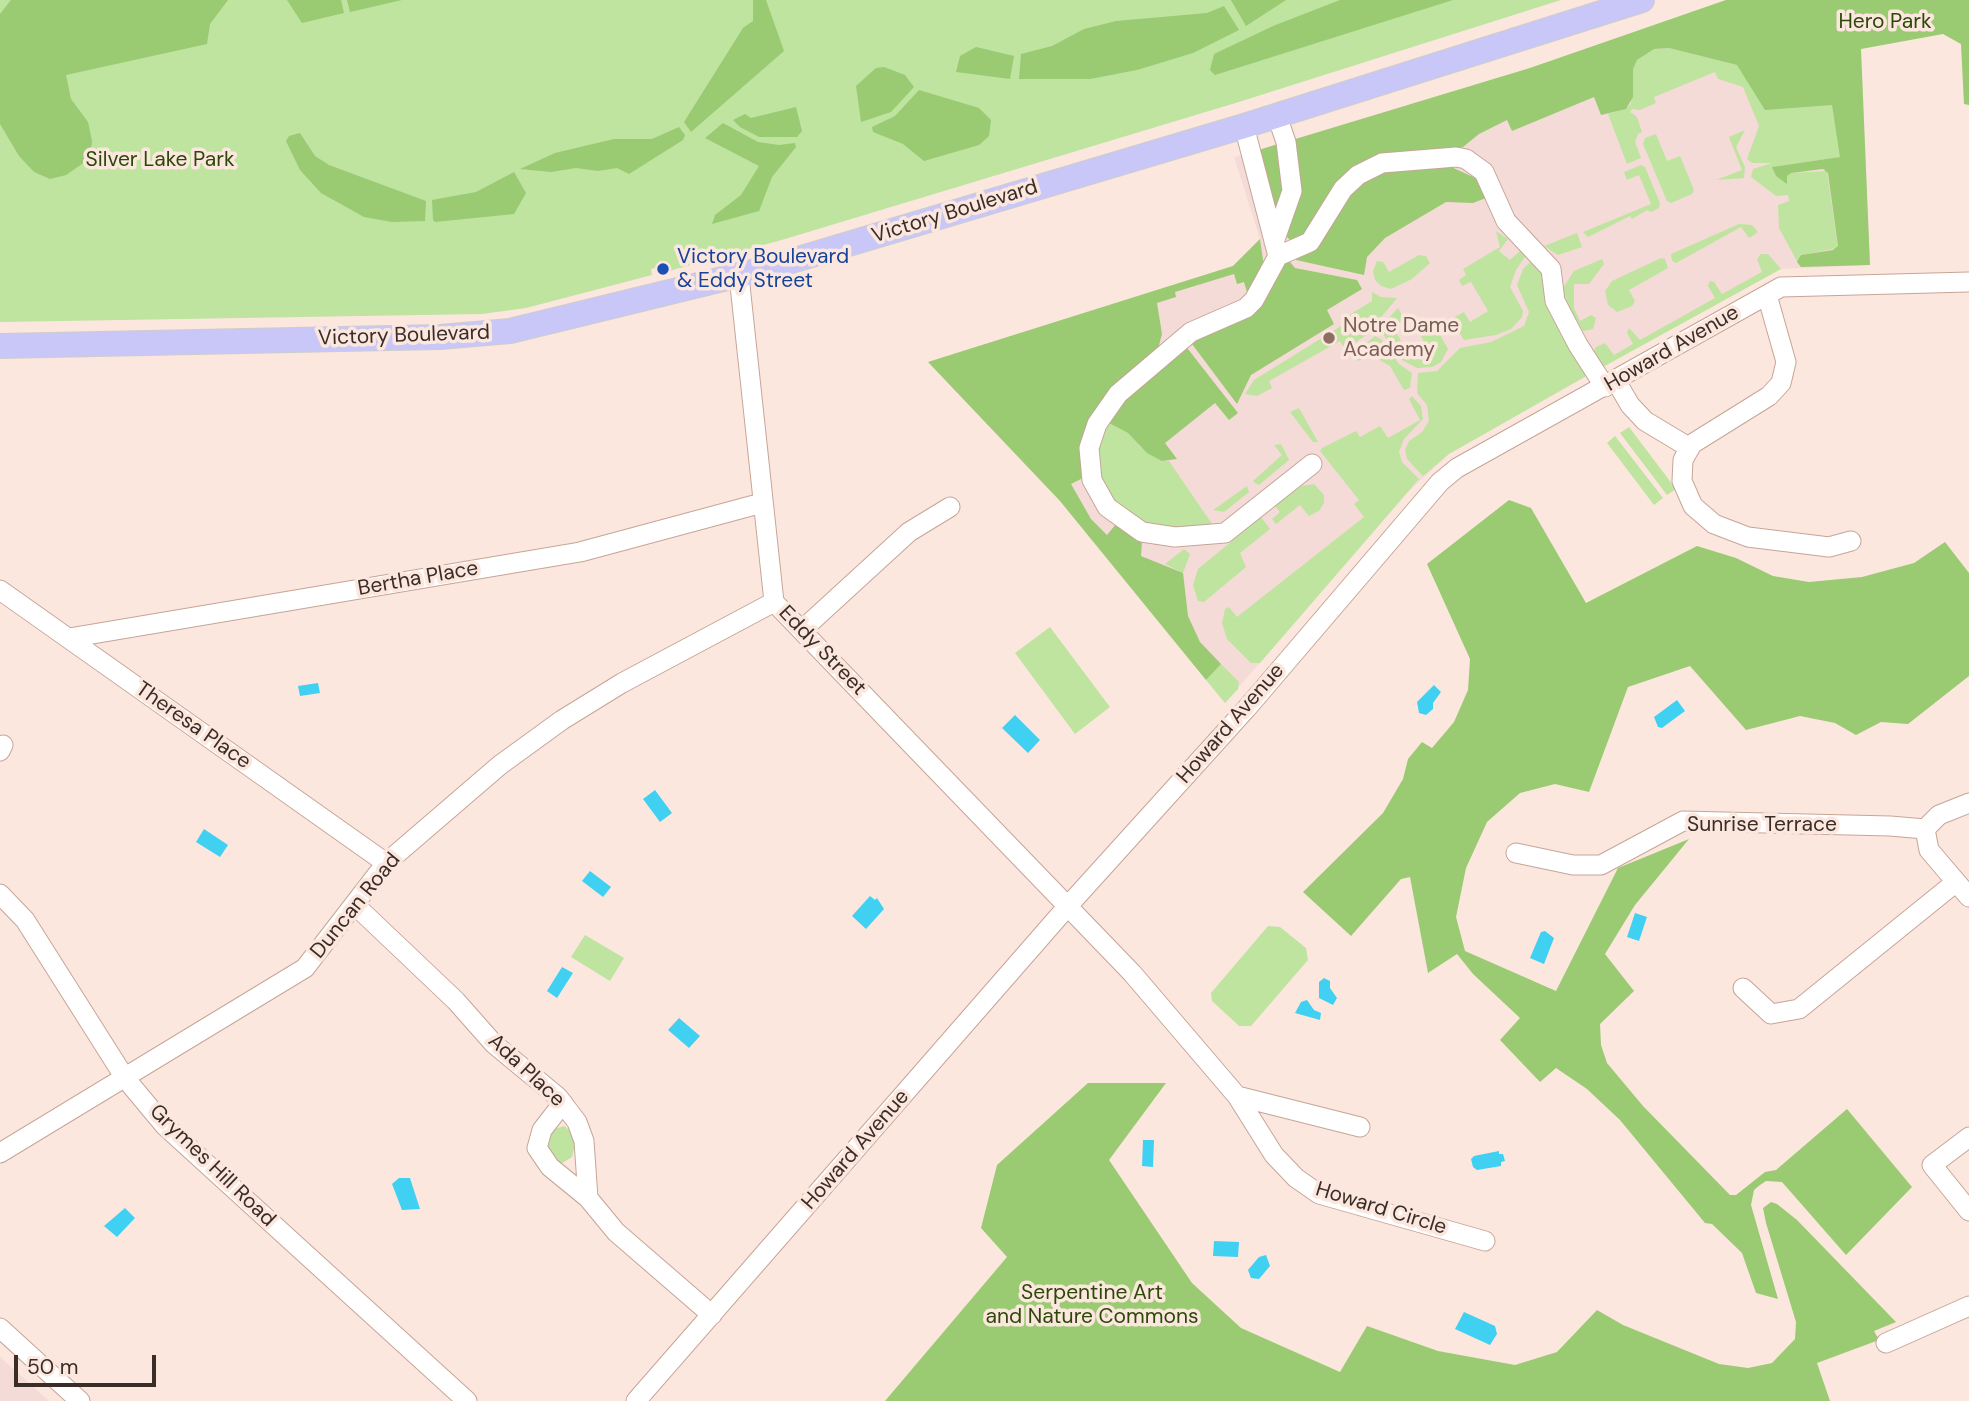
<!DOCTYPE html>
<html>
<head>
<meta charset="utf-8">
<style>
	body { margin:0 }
	#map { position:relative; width:1969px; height:1401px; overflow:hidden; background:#fce7de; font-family:"DM Sans",sans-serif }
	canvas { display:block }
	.scale { position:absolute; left:14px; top:1355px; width:142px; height:32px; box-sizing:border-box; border:4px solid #3a2d27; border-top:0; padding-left:9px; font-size:21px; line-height:24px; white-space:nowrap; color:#3a2d27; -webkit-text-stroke:5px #fce7de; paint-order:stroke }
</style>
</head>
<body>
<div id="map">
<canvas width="1969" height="1401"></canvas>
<div class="scale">50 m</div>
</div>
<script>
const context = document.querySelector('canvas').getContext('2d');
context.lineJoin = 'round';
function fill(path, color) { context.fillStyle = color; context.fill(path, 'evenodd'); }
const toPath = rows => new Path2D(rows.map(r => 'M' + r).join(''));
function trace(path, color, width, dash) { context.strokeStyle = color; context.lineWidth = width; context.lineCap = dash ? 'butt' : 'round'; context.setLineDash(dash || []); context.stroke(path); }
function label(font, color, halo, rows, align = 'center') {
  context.font = font + ' "DM Sans",sans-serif'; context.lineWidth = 7; context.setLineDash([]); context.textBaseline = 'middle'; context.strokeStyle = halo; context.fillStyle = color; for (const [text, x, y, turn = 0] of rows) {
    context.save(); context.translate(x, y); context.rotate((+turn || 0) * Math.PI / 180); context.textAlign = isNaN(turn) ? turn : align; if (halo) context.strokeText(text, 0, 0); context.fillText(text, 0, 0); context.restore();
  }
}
const education = toPath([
	[1726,0,1858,0,1870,265,1781,269,1769,273,1449,454,1408,492,1225,703,1060,501,928,362,1233,266,1260,239,1234,157,1530,68],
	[0,1357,49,1401,0,1401]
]);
const green = toPath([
	[0,0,1561,0,1242,101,785,239,669,271,667,265,651,269,652,275,526,308,482,314,0,322],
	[1669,48,1737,65,1759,95,1763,107,1832,105,1841,157,1773,167,1776,176,1787,183,1787,176,1791,173,1827,171,1838,248,1801,255,1798,263,1779,228,1778,205,1789,201,1788,195,1776,196,1751,177,1753,169,1772,163,1752,163,1747,159,1759,126,1743,87,1718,79,1715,72,1654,97,1656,103,1640,110,1632,109,1630,112,1637,117,1642,132,1638,134,1635,142,1641,158,1627,164,1608,114,1625,109,1631,104,1633,69,1637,60,1654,49],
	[1745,130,1736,147,1745,167,1744,178,1716,180,1742,170,1729,137],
	[1656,134,1667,161,1680,156,1694,190,1692,194,1671,203,1667,201,1643,144,1645,138],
	[1641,165,1645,167,1660,203,1659,208,1651,212,1647,210,1632,219,1630,216,1588,237,1583,232,1651,204,1639,175,1627,180,1624,172],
	[1739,224,1752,225,1758,232,1749,238,1741,227,1676,263,1672,261,1671,254],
	[1496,231,1508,239,1499,251,1510,260,1520,251,1527,254,1516,270,1510,287,1523,311,1522,317,1511,329,1496,335,1464,340,1451,319,1464,312,1470,322,1488,311,1471,282,1462,286,1459,280,1466,275,1463,269,1500,247],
	[1577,233,1582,247,1558,255,1544,246],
	[1761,254,1768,254,1781,269,1603,367,1594,351,1596,347,1605,343,1614,355,1633,344,1627,333,1629,328,1640,340,1715,298,1708,286,1710,281,1714,282,1722,294,1762,272,1757,259],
	[1419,255,1426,256,1430,263,1412,279,1391,289,1381,286,1375,280,1373,271,1377,261,1383,262,1389,272],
	[1661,258,1665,259,1668,268,1629,290,1635,301,1632,306,1617,312,1608,305,1605,291,1612,281],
	[1602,259,1604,264,1589,284,1574,284,1574,308,1580,321,1591,315,1596,318,1593,329,1583,331,1567,304,1563,288,1574,271],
	[1532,260,1542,273,1550,312,1588,375,1449,454,1423,476,1407,459,1405,450,1409,441,1422,432,1429,421,1427,405,1417,393,1418,373,1437,371,1460,348,1491,342,1524,326,1529,312,1517,285,1523,269],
	[1372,292,1381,297,1397,298,1373,327,1341,320,1372,301],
	[1398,308,1404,319,1393,327,1409,355,1426,346,1421,336,1436,328,1448,349,1441,362,1432,367,1417,368,1402,360,1379,329],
	[1341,326,1369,333,1345,350,1340,341,1269,381,1272,388,1257,396,1245,394,1254,380],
	[1375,336,1382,340,1399,364,1412,373,1410,388,1404,390,1390,366,1371,355,1358,361,1354,353],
	[1412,396,1421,406,1423,419,1404,439,1399,452,1402,462,1419,479,1260,663,1251,663,1227,639,1222,623,1225,609,1229,607,1237,617,1364,517,1354,504,1359,500,1320,451,1322,448,1356,431,1360,437,1380,426,1388,438,1420,420,1409,399],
	[1299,408,1318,442,1313,442,1290,412],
	[1105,421,1128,433,1141,447,1162,461,1169,461,1212,524,1154,530,1116,509,1094,462],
	[1629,427,1676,489,1667,495,1620,433],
	[1615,436,1663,498,1654,505,1607,443],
	[1281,444,1289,460,1259,485,1255,483,1253,481,1282,455,1274,445],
	[1314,484,1324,495,1324,503,1319,511,1309,516,1300,505,1276,524,1272,519,1280,512,1275,506,1301,486],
	[1247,486,1249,492,1224,512,1213,510],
	[1261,517,1270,529,1240,553,1246,567,1204,602,1198,601,1193,585,1198,569],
	[1184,549,1190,554,1183,573,1165,564],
	[1050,627,1110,707,1075,734,1015,653],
	[1221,664,1239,682,1238,689,1225,703,1206,680],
	[1268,926,1280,927,1306,948,1308,960,1251,1026,1239,1026,1212,1001,1211,993],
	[585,935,624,958,610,981,571,957],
	[564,1126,572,1132,575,1145,572,1157,559,1165,550,1160,545,1138,554,1129]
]);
const forest = toPath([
	[11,0,228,0,210,24,207,44,66,75,71,99,88,122,92,141,91,151,82,164,66,175,50,179,34,172,19,156,0,124,0,14],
	[287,0,341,0,344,13,302,23],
	[347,0,402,0,350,12],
	[753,0,766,0,784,51,691,132,684,122,743,28,753,21],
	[1231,0,1286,0,1246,26],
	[1340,0,1453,0,1215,75,1210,70,1214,54,1273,26],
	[1726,0,1969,0,1969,105,1964,104,1961,44,1943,34,1861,49,1870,265,1801,267,1797,262,1801,255,1833,250,1838,246,1828,173,1823,169,1791,173,1787,176,1787,184,1776,176,1772,167,1840,157,1832,105,1765,110,1737,65,1669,48,1654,49,1637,60,1633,69,1633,97,1626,109,1601,115,1594,97,1512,131,1507,120,1479,134,1463,147,1380,159,1313,231,1293,243,1286,236,1289,141,1530,68],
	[1224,6,1239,30,1193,53,1137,70,1090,79,1019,79,1021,54,1052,46,1084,29,1116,21,1207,13],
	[976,47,1014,56,1010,79,956,72,960,56],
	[884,67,905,75,914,87,891,112,861,122,856,86,876,68],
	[919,90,979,108,991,120,989,136,979,145,924,161,903,144,873,132,872,127,895,116],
	[796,107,802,131,797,137,759,137,740,127,733,120,745,114,751,118],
	[723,123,758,142,779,145,795,143,796,147,772,177,759,211,712,224,715,215,741,195,759,166,705,138],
	[679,127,685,135,683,140,629,174,617,168,598,171,576,168,551,172,520,169,555,153,614,139,652,139],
	[300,133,315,156,329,165,426,201,425,221,392,222,364,217,321,193,300,170,286,141,289,136],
	[1281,143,1285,187,1278,217,1259,150],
	[1449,166,1482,181,1486,198,1473,203,1446,202,1385,238,1367,257,1364,275,1296,260,1293,255,1334,208,1375,171],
	[514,172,526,193,514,214,435,222,433,220,432,200,476,192],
	[1260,239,1264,267,1249,299,1244,282,1237,284,1234,274,1175,292,1176,297,1157,303,1162,334,1157,353,1118,386,1083,478,1071,484,1091,519,1107,535,1116,524,1142,541,1141,556,1183,573,1188,616,1200,642,1221,664,1206,680,1060,501,928,362,1233,266],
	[1286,257,1295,268,1357,280,1362,289,1327,310,1334,324,1251,375,1237,404,1189,340,1216,325],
	[1184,344,1238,413,1229,420,1215,403,1165,443,1177,459,1162,461,1147,453,1128,433,1105,421,1113,408],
	[1509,500,1531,508,1586,603,1697,546,1736,558,1773,576,1809,582,1862,577,1914,563,1945,542,1969,573,1969,676,1908,724,1881,722,1856,735,1835,723,1800,716,1746,730,1690,666,1628,687,1589,792,1555,784,1520,793,1487,822,1466,868,1456,917,1465,951,1556,991,1618,868,1689,839,1635,905,1605,954,1634,991,1600,1024,1601,1045,1607,1063,1643,1106,1730,1195,1736,1195,1765,1172,1776,1170,1847,1109,1912,1187,1846,1255,1782,1182,1766,1181,1760,1185,1754,1190,1751,1205,1778,1299,1756,1293,1742,1253,1712,1224,1705,1223,1620,1120,1587,1089,1556,1068,1540,1082,1500,1040,1520,1018,1473,974,1457,954,1428,973,1410,877,1401,879,1351,936,1303,892,1383,813,1403,779,1408,759,1422,742,1432,748,1454,722,1468,690,1470,659,1427,564],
	[1088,1083,1166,1083,1109,1160,1192,1283,1241,1328,1340,1372,1367,1326,1438,1351,1515,1365,1557,1352,1597,1310,1623,1325,1719,1364,1748,1368,1772,1363,1795,1339,1796,1322,1766,1223,1763,1208,1771,1202,1777,1204,1797,1220,1896,1322,1874,1331,1879,1340,1817,1363,1830,1401,885,1401,1007,1257,981,1228,997,1165]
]);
const water = toPath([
	[318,683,320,693,300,696,298,686],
	[1434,685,1441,692,1433,703,1433,709,1426,715,1419,713,1417,702],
	[1677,700,1685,711,1662,728,1658,727,1654,717],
	[1015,715,1040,740,1028,753,1002,728],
	[655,790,672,813,660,822,643,799],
	[204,829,228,845,220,857,196,842],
	[590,871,611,887,603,897,582,881],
	[870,896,875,900,877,898,884,909,866,929,852,916],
	[1635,913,1647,917,1639,941,1627,937],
	[1545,931,1554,938,1544,964,1530,958,1541,932],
	[562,967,573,973,557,998,547,991],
	[1324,978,1330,981,1330,988,1337,998,1333,1005,1319,998,1319,982],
	[1307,1000,1314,1010,1321,1013,1320,1020,1295,1013,1301,1002],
	[679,1018,700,1036,689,1048,668,1030],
	[1143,1140,1154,1140,1153,1167,1142,1166],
	[1499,1151,1499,1154,1503,1154,1505,1161,1501,1162,1501,1166,1477,1170,1473,1167,1471,1159,1474,1156],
	[399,1178,410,1178,420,1209,402,1210,392,1184],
	[125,1208,135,1218,117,1237,104,1226],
	[1214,1241,1239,1242,1238,1257,1213,1256],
	[1266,1255,1270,1266,1259,1279,1251,1278,1248,1270,1259,1257],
	[1464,1312,1495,1326,1497,1334,1490,1345,1455,1329]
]);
const minor = toPath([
	[1244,126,1278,256],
	[1274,242,1292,191,1286,142,1277,116],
	[739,276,774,602,1132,973,1237,1096,1274,1155,1296,1178,1319,1194,1485,1241],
	[1767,295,1786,362,1781,383,1769,396,1692,444,1683,460,1682,481,1693,506,1714,524,1748,537,1829,547,1851,541],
	[1616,381,1630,405,1645,421,1690,448],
	[1312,464,1225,533,1175,537,1142,532,1107,507,1092,480,1089,448,1097,424,1118,394,1191,332,1246,308,1254,300,1278,256,1310,242,1343,189,1358,175,1382,163,1456,157,1466,159,1484,172,1506,221,1551,269,1555,301,1578,345,1605,387],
	[0,590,386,863],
	[802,630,909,532,950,507],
	[69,638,580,552,762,503],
	[0,751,3,745],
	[1925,829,1929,850,1969,897],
	[1925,829,1939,815,1969,803],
	[1516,853,1573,865,1601,865,1683,821,1890,826,1925,829],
	[0,894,25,920,125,1078,165,1126,467,1401],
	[356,906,456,1001,494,1044,558,1097,577,1122,584,1141,588,1198,616,1232,712,1315],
	[1743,988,1771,1014,1799,1009,1956,882],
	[1237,1096,1360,1127],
	[563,1103,542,1130,537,1148,550,1167,588,1198],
	[1969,1137,1932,1165,1969,1211],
	[0,1153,305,968,386,863,500,765,562,720,622,683,774,602],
	[0,1328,80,1401],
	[1886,1343,1969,1306],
	[636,1401,1067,907,1247,708,1440,482,1457,468,1781,287,1969,282]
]);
const major = toPath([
	[0,346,440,337,510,331,768,268,1244,126,1642,0]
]);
const markers = [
	[663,269,7,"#1a4fb4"],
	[1329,338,7,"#8d6e63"]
];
const parkNames = [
	["Hero Park",1885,22],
	["Silver Lake Park",160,160],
	["Serpentine Art",1092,1293],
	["and Nature Commons",1092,1317]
];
const streetNames = [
	["Victory Boulevard",955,212,-17],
	["Victory Boulevard",404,336,-2],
	["Howard Avenue",1672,349,-30],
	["Bertha Place",418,579,-10],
	["Eddy Street",822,651,46],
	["Howard Avenue",1231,724,-49],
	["Theresa Place",193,726,35],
	["Sunrise Terrace",1762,825],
	["Duncan Road",356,906,-51],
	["Ada Place",526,1071,43],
	["Howard Avenue",856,1150,-49],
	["Grymes Hill Road",212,1166,44],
	["Howard Circle",1381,1209,17]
];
const transitNames = [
	["Victory Boulevard",677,257],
	["& Eddy Street",677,281]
];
const educationNames = [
	["Notre Dame",1343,326],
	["Academy",1343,350]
];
fill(education, '#f5dbd8');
fill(green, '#bee4a0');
fill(forest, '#9aca72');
fill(water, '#3fd0f2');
trace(minor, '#c6a597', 21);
trace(major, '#d0cdcb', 26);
trace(minor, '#fff', 19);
trace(major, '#c8c7f7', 24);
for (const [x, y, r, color] of markers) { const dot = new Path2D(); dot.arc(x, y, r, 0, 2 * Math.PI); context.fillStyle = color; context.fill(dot); trace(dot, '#fce7de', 2.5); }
label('21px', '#2b4808', '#fce7de', parkNames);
label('21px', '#3a2d27', '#fce7de', streetNames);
label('21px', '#164399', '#fce7de', transitNames, 'left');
label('21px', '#785e54', '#fce7de', educationNames, 'left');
</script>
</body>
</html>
